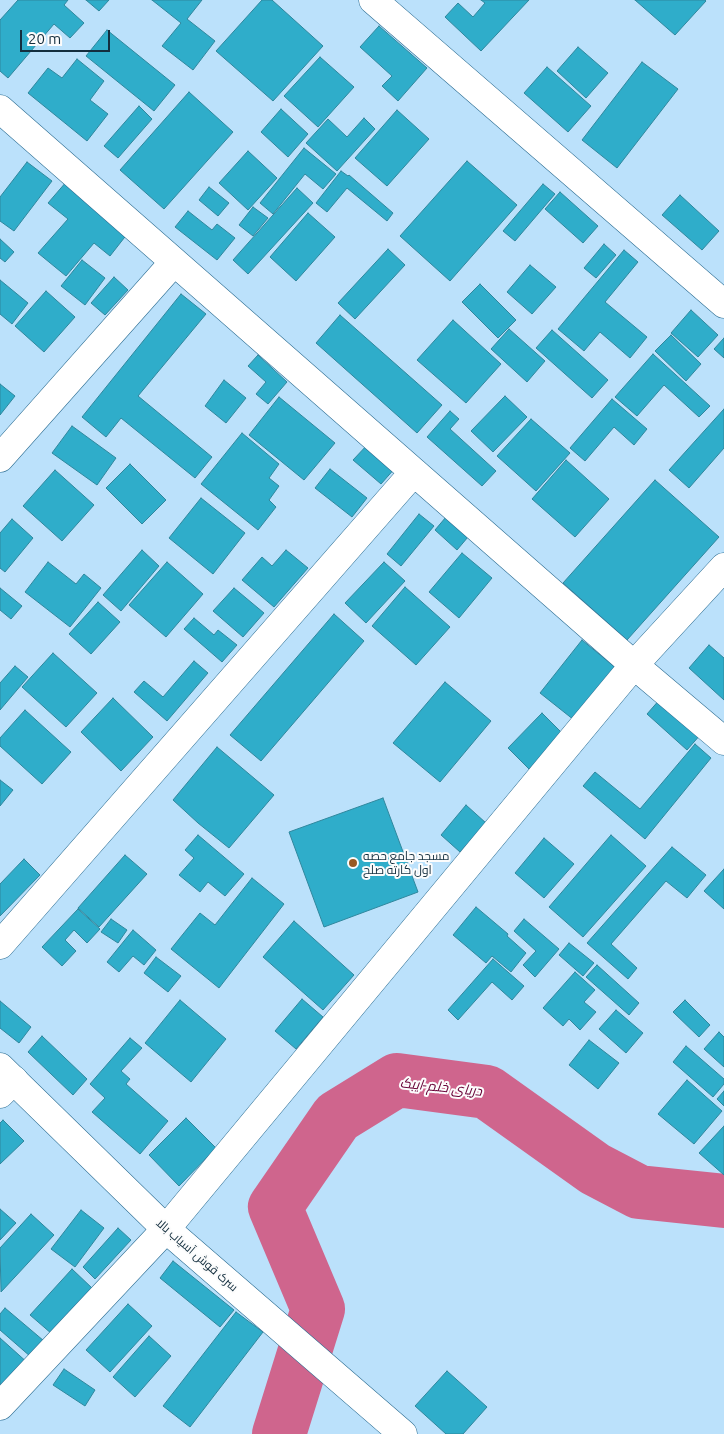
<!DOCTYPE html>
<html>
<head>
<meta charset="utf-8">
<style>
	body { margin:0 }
	#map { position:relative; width:724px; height:1434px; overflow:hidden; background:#bbe1fb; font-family:Ubuntu,sans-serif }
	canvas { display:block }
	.scale { position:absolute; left:20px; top:30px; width:90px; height:22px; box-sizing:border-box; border:2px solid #132e3e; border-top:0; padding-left:6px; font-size:15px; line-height:18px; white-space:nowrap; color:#132e3e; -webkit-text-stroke:4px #fcfcfc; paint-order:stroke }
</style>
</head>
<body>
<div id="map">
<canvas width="724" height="1434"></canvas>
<div class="scale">20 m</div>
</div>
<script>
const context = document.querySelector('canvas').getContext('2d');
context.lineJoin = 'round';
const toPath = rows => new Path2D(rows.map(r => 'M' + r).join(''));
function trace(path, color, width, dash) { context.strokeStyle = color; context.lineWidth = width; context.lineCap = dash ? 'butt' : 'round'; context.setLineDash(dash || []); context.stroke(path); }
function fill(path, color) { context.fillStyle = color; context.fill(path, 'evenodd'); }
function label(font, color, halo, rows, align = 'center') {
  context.font = font + ' Ubuntu,Cairo,sans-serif'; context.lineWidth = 4; context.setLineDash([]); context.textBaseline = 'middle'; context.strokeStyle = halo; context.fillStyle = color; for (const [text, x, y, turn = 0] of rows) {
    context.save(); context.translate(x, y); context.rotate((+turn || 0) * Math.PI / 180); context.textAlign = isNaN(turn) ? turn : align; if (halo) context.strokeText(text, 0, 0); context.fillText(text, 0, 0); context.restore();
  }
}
const river = toPath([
	[279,1434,318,1309,275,1207,337,1117,397,1080,487,1092,595,1169,639,1192,724,1201]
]);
const building = toPath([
	[18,0,68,0,64,5,84,23,70,38,54,24,8,78,0,71,0,20,18,0],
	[86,0,109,0,99,11,86,0],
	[152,0,202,0,187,19,215,41,193,70,162,46,181,23,152,0],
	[262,0,272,0,323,46,273,101,216,51,262,0],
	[481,0,529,0,481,51,445,17,458,3,473,17,485,3,481,0],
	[635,0,705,0,706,1,675,35,635,0],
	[379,26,427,68,398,101,382,86,392,76,360,47,379,26],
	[107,30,175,85,154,111,86,56,107,30],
	[578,47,608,73,586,98,557,71,578,47],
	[320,57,354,87,318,127,284,96,320,57],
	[77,59,104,81,90,100,108,114,87,141,28,93,48,68,62,78,77,59],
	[642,62,678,89,617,168,582,140,642,62],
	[547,67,591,106,568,132,524,93,547,67],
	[189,92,233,132,164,209,120,170,189,92],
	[139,106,152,119,118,158,104,146,139,106],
	[281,109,308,134,288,157,261,132,281,109],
	[397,110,429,139,387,186,355,158,397,110],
	[364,118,375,129,337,171,306,143,328,119,347,137,364,118],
	[304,148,336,174,323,189,305,174,273,214,260,203,304,148],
	[248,151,277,178,248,210,219,183,248,151],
	[467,161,517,205,450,281,400,236,467,161],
	[27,162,52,181,14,231,0,221,0,197,27,162],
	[341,171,348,176,349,175,393,213,387,221,347,188,327,212,316,203,341,171],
	[67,181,128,233,110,256,94,243,66,276,38,253,68,219,48,203,67,181],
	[543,184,555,194,515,241,503,231,543,184],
	[209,187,229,203,218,216,199,200,209,187],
	[297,188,313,203,248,274,233,260,297,188],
	[560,192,598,226,583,243,545,209,560,192],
	[680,195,719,231,702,250,662,215,680,195],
	[253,207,268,218,253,236,239,225,253,207],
	[188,211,212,230,217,224,235,238,217,260,175,227,188,211],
	[308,213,335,237,296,281,270,257,308,213],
	[0,239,14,252,5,262,0,258,0,239],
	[604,244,616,255,596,278,584,268,604,244],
	[388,249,405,265,355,319,338,303,388,249],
	[624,250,638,262,605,302,647,337,630,358,600,332,584,351,558,329,624,250],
	[82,260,105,278,85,305,61,286,82,260],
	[530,265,556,287,532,314,507,292,530,265],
	[114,277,128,290,105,315,91,303,114,277],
	[0,280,28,303,12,324,0,314,0,280],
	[480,284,516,320,498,338,462,302,480,284],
	[46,291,75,317,44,352,15,326,46,291],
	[181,294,206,314,138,396,212,457,195,478,121,418,106,437,82,417,181,294],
	[691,310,718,335,698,357,671,333,691,310],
	[340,315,442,405,417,433,316,343,340,315],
	[453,320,501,364,466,403,417,360,453,320],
	[509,329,545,361,527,382,491,349,509,329],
	[552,330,608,380,592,398,536,348,552,330],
	[671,335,701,364,686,381,655,351,671,335],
	[724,338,724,358,714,349,724,338],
	[653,354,710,406,699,417,664,385,637,416,615,397,653,354],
	[258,355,287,382,268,404,256,394,266,382,248,366,258,355],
	[224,380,246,398,226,423,205,406,224,380],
	[0,384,15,396,0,415,0,384],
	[505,396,527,417,493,452,471,431,505,396],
	[279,397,335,443,304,480,249,435,279,397],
	[612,399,647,429,634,445,614,427,585,461,570,448,612,399],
	[724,409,724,448,689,488,669,470,724,409],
	[450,411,459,419,450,429,496,471,482,486,427,437,450,411],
	[531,419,570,453,536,491,497,456,531,419],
	[72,426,116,458,97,485,52,453,72,426],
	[242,433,279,464,269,478,279,486,269,500,276,507,258,530,201,484,242,433],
	[369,443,396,467,381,484,353,460,369,443],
	[566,460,609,499,575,537,532,499,566,460],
	[130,464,166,500,142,524,106,488,130,464],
	[330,469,367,498,352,517,315,488,330,469],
	[55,470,94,505,62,541,23,506,55,470],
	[655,480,719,537,627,640,563,583,655,480],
	[201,498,245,533,213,574,169,538,201,498],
	[419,514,434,526,401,566,387,554,419,514],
	[446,517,468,537,457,550,435,530,446,517],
	[12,519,33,538,5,572,0,568,0,533,12,519],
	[142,550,159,566,121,611,103,595,142,550],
	[286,550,308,568,274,607,242,580,262,557,272,566,286,550],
	[462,553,492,578,459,618,429,592,462,553],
	[48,562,76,584,84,574,101,588,70,627,25,592,48,562],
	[167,562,203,594,166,637,129,605,167,562],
	[384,562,405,581,366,623,345,603,384,562],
	[405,587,450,627,416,665,372,626,405,587],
	[0,588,22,606,11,619,0,610,0,588],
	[234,588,264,613,243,637,213,611,234,588],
	[98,602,120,622,91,654,69,634,98,602],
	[334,614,364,641,261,761,230,735,334,614],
	[194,618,214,635,218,630,237,645,222,662,184,629,194,618],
	[582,640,616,668,574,720,540,693,582,640],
	[709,645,724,658,724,700,689,668,709,645],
	[53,653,97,693,66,727,22,687,53,653],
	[194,661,208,673,167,721,134,692,144,681,163,697,194,661],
	[15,666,28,677,0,710,0,683,15,666],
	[445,682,491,721,440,782,393,743,445,682],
	[113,698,153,737,121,771,81,732,113,698],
	[661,698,701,734,687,750,647,714,661,698],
	[25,710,71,752,42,784,0,746,0,738,25,710],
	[542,713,563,734,529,769,508,748,542,713],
	[695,744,711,758,645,839,583,786,595,772,640,809,695,744],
	[217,747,274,795,229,848,198,823,173,800,217,747],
	[0,780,13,790,0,806,0,780],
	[383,798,418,892,324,927,289,832,383,798],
	[466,805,486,823,460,852,441,835,466,805],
	[198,835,244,874,225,896,208,882,200,892,179,875,194,858,185,850,198,835],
	[611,835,646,866,583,937,549,907,611,835],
	[544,838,574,864,544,898,515,873,544,838],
	[672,847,706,875,687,898,666,881,611,944,637,968,628,979,587,943,672,847],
	[125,855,147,874,99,927,78,908,125,855],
	[24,859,40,875,0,916,0,884,24,859],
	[724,869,724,909,704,891,724,869],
	[252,878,284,904,219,988,171,949,200,913,215,925,252,878],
	[476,907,508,934,507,936,526,953,511,972,492,956,486,963,453,935,476,907],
	[78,909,100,929,87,943,74,930,65,940,76,951,62,966,42,947,78,909],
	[111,919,127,930,118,943,101,932,111,919],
	[524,919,559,949,535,977,523,965,536,951,514,931,524,919],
	[294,921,354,975,323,1010,263,957,294,921],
	[133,930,156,950,144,965,133,956,119,972,107,962,133,930],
	[569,943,594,963,583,976,559,955,569,943],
	[156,957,181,976,168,992,144,973,156,957],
	[493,959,524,986,512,1000,492,982,458,1020,448,1010,493,959],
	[597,965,639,1003,629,1015,586,977,597,965],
	[575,972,595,990,584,1002,596,1012,580,1030,569,1019,563,1026,543,1008,575,972],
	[302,999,323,1017,296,1049,275,1031,302,999],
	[180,1000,226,1039,191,1082,145,1043,180,1000],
	[685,1000,710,1025,699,1037,673,1012,685,1000],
	[0,1001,31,1027,19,1043,0,1028,0,1001],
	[616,1010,643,1033,626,1053,599,1029,616,1010],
	[719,1032,724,1037,724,1067,704,1049,719,1032],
	[42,1036,87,1079,73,1095,28,1052,42,1036],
	[130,1038,142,1048,121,1071,130,1079,126,1084,168,1121,140,1154,92,1112,105,1098,90,1084,130,1038],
	[589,1040,619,1063,598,1089,569,1065,589,1040],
	[686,1046,724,1079,724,1084,713,1097,673,1062,686,1046],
	[687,1080,722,1111,694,1144,658,1114,687,1080],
	[724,1091,724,1106,717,1099,724,1091],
	[186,1118,216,1148,179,1186,149,1155,186,1118],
	[3,1120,24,1141,0,1164,0,1123,3,1120],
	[724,1126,724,1175,699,1153,724,1126],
	[0,1209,16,1223,0,1240,0,1209],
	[81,1210,104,1228,75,1267,51,1249,81,1210],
	[31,1214,54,1235,1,1292,0,1248,31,1214],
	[118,1228,131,1240,95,1279,83,1267,118,1228],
	[173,1261,234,1310,220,1327,160,1278,173,1261],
	[72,1269,92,1288,52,1334,30,1315,72,1269],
	[128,1304,152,1326,110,1372,86,1350,128,1304],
	[5,1308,44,1341,31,1357,0,1330,0,1314,5,1308],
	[236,1312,263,1332,190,1427,163,1406,236,1312],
	[149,1336,171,1356,135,1397,113,1377,149,1336],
	[0,1338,29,1364,0,1397,0,1338],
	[64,1369,95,1390,85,1406,53,1385,64,1369],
	[447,1371,487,1407,463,1434,446,1434,415,1406,447,1371]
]);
const minor = toPath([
	[373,0,724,304],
	[0,109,634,665,724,741],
	[0,458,174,262],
	[0,945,414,472],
	[0,1094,14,1080],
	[0,1406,166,1229,634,665,724,567]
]);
const tertiary = toPath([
	[0,1067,166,1229,403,1434]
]);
const markers = [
	[353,863,5,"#995a23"]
];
const poiNames = [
	["مسجد جامع حصه",363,856],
	["اول کارته صلح",363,870]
];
const streetNames = [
	["سرک قوش آسیاب بالا",197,1255,41]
];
const waterNames = [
	["دریای خلم-ایبک",441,1087,6]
];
trace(river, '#cf658d', 54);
fill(building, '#2fadca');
trace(building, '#2f879d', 1);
trace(minor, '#2b6c91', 29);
trace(tertiary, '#2b6c91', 29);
trace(minor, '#fff', 28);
trace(tertiary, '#fff', 28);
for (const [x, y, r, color] of markers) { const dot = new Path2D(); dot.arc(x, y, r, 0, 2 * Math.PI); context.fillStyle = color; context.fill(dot); trace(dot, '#fcfcfc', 2); }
label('12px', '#132e3e', '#fcfcfc', poiNames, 'left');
label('12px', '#132e3e', '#fcfcfc', streetNames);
label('italic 14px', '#670036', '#fcfcfc', waterNames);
</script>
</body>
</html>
